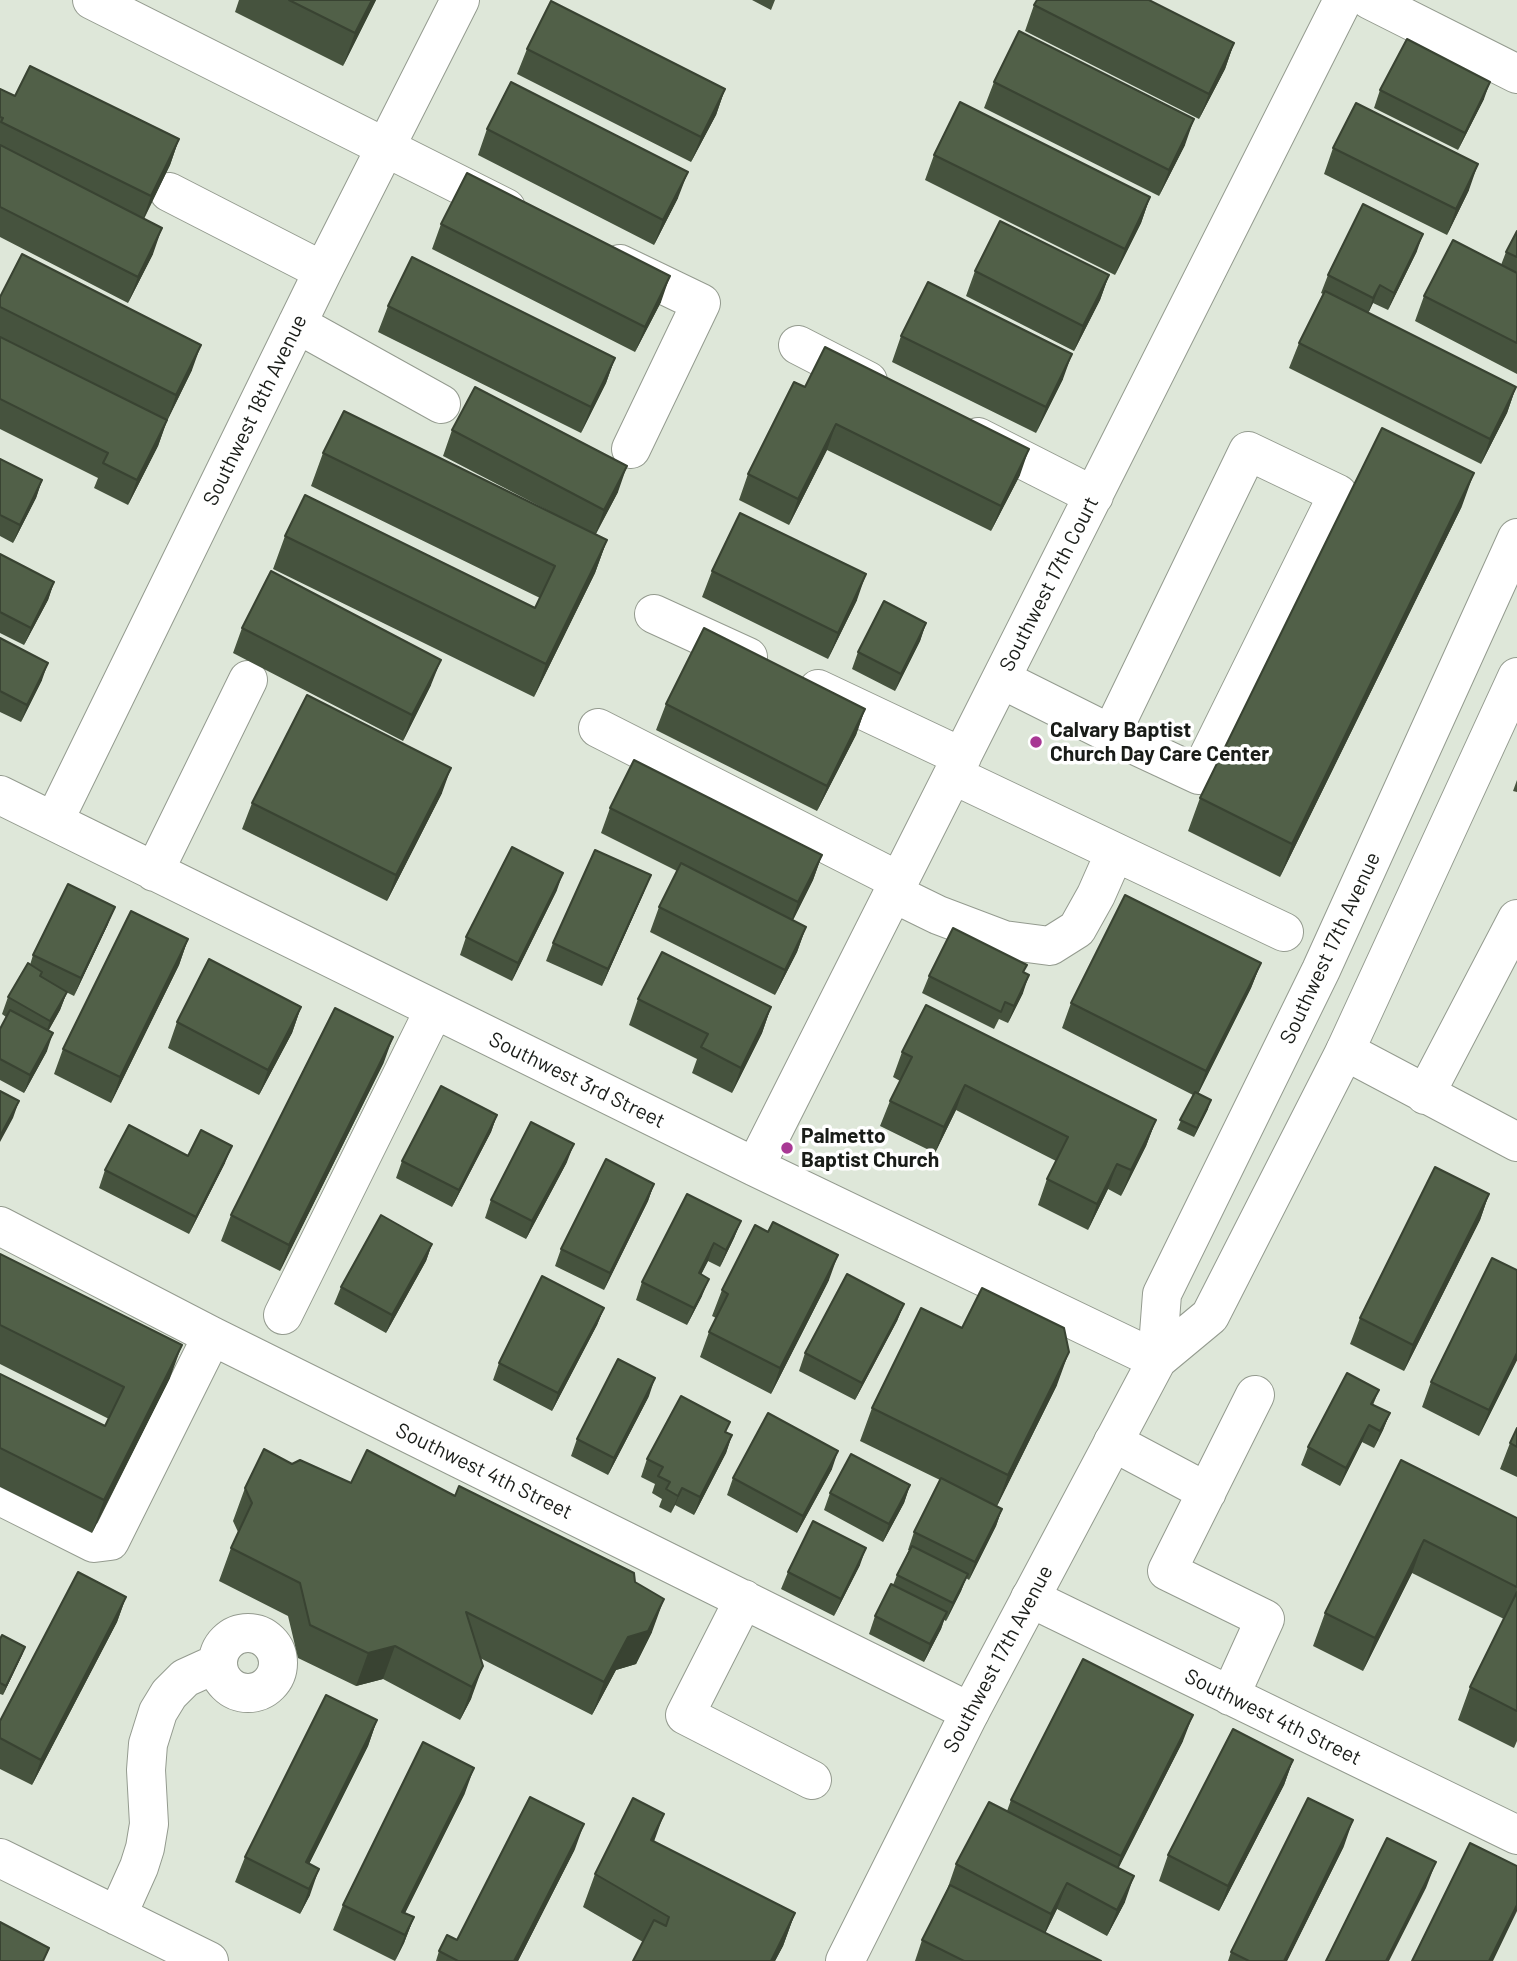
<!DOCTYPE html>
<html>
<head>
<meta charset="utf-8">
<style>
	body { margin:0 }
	canvas { display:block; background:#dee7d9 }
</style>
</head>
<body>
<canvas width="1517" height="1961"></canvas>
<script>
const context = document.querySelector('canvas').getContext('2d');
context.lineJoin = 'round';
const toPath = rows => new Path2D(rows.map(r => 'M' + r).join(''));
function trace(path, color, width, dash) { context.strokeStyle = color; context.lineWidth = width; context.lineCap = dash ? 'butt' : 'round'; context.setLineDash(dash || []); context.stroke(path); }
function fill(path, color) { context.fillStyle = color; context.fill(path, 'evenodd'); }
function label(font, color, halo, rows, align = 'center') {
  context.font = font + ' Barlow,sans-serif'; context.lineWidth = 7; context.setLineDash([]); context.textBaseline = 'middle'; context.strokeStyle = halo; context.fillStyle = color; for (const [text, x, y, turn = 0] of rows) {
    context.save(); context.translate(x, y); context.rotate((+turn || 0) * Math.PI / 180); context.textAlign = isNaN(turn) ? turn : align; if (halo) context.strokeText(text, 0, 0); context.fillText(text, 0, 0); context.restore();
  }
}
const minor = toPath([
	[92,0,506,208],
	[1370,0,1517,74],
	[169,192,323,271],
	[620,264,701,303,631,449],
	[297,324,441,404],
	[798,345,868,381],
	[978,437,1094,496],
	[654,614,748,657],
	[1001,679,1111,734,1199,775,1338,494,1248,451,1111,734],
	[818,689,962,757],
	[598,728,899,881],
	[0,795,755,1167,1157,1360],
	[54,821,323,271,460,0],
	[1115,852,1284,932],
	[154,872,248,680],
	[893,893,938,915,1004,940,1050,946,1077,929,1096,895,1115,852,953,775],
	[1345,1051,1517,1142],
	[1425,1095,1517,919],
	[755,1167,1343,0],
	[0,1226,212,1336,970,1712],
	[283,1315,434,1010],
	[1113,1442,1207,1492],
	[0,1496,94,1543,110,1541,212,1336],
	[1030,1598,1517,1835],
	[744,1599,685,1715,812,1780],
	'218 1663a30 30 0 1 1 60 0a30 30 0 1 1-60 0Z',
	[1230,1696,1265,1619,1167,1571,1255,1395],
	[0,1858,209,1961],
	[117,1916,139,1867,145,1848,149,1824,146,1770,148,1744,158,1712,169,1694,185,1678,218,1663]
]);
const major = toPath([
	[1157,1360,1162,1294,1321,970,1517,538],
	[845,1961,970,1712,1157,1360,1210,1316,1345,1051,1517,677]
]);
const wall = toPath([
	[239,0,376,0,343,66,235,12],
	[752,0,775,0,771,10],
	[1034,5,1234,43,1225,69,1199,119,1025,31],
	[527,49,725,89,716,115,691,162,517,74],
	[994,82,1185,145,1159,196,984,108],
	[0,89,15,96,179,139,170,165,144,219,153,254,128,303,0,237],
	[1380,90,1484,99,1458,150,1374,108],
	[487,129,678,198,654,245,478,155],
	[1333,148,1469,190,1447,235,1324,174],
	[934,155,1150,197,1141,223,1115,275,925,180],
	[441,224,661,302,635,352,432,249],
	[1517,231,1517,374,1415,321,1424,296,1501,265,1506,252],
	[1417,251,1388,310,1373,303,1368,313,1516,387,1507,413,1481,464,1289,368,1299,343,1323,294,1321,293,1328,275],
	[975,271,1109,275,1100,300,1074,351,966,296],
	[0,297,192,370,167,421,158,446,128,505,94,488,98,478,0,429],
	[388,306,615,358,606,383,581,433,378,332],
	[901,336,1063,379,1036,433,892,362],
	[805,387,1020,475,991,531,827,450,789,525,739,500,748,474],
	[452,430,618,492,596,534,607,540,595,573,534,697,273,569,285,536,535,608,540,598,311,486,323,453,549,511,443,456],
	[0,459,42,480,36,498,13,543,0,536],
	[1462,506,1280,877,1188,831,1200,798],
	[0,554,54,582,48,600,24,645,0,633],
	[712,571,857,600,828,659,702,597],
	[926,623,920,641,895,691,852,669,858,652],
	[242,628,431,685,403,741,233,653],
	[0,638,42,680,21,722,0,712],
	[666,704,865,709,856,735,817,811,656,730],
	[1517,780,1517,792,1513,791],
	[442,793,387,901,242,829,252,803],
	[610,808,822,855,813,880,793,920,806,927,797,952,775,995,650,932,659,907,677,871,601,833],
	[557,890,512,981,460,955,466,937],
	[644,892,602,986,546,961,553,943],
	[108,924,74,996,66,992,67,992,60,1010,48,1031,47,1051,24,1093,0,1080,0,1029,6,1017,2,1014,8,997,30,965,33,955],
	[188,939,179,965,111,1103,54,1074,63,1049],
	[1261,963,1251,988,1198,1094,1208,1109,1194,1137,1177,1129,1193,1095,1062,1028,1071,1003],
	[1024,973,1023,993,1008,1023,999,1019,994,1029,922,993,929,976],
	[638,999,771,1007,762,1033,732,1093,692,1073,697,1059,629,1025],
	[301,1007,292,1033,259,1095,168,1048,177,1022],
	[902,1052,1156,1120,1146,1146,1121,1196,1108,1189,1088,1230,1038,1205,1047,1179,1056,1161,956,1110,935,1153,880,1126,890,1101,900,1081,893,1077],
	[384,1062,280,1271,221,1241,231,1215],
	[497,1115,491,1132,452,1207,396,1178,402,1161],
	[188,1156,225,1163,189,1234,99,1188,105,1170],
	[567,1162,526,1239,485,1218,491,1200],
	[654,1184,648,1201,604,1290,555,1266,561,1249],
	[1489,1194,1480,1220,1404,1371,1350,1344,1360,1318],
	[741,1221,734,1238,720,1267,708,1261,701,1274,702,1296,687,1325,636,1300,642,1282],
	[432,1244,426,1261,386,1333,334,1304,341,1287],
	[0,1254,170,1378,92,1533,0,1487,0,1374,105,1426,109,1419,0,1364],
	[1517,1270,1517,1360,1479,1436,1422,1407,1431,1382],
	[829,1280,771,1394,700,1357,709,1332,716,1318,712,1316,722,1290],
	[904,1304,897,1321,855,1400,799,1371,805,1353],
	[604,1308,597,1325,552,1411,493,1380,499,1363],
	[1057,1385,997,1506,1002,1509,996,1526,969,1580,966,1578,961,1591,946,1621,944,1620,941,1629,924,1662,869,1634,875,1616,893,1585,897,1575,909,1550,908,1550,914,1532,940,1480,860,1441,872,1408],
	[1379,1390,1373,1405,1390,1413,1383,1430,1374,1448,1362,1442,1340,1486,1301,1465,1308,1447],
	[649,1396,608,1475,571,1456,577,1439],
	[1517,1428,1517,1477,1500,1469,1510,1443],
	[726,1432,732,1435,726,1453,694,1515,675,1505,671,1513,659,1507,662,1499,652,1493,655,1484,641,1477,647,1459],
	[1401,1460,1517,1518,1517,1741,1514,1748,1458,1720,1470,1687,1504,1619,1412,1573,1363,1671,1313,1646,1325,1613],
	[292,1464,351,1483,455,1496,635,1582,652,1632,636,1664,616,1670,592,1715,480,1658,471,1699,460,1720,383,1679,356,1686,298,1658,288,1616,219,1581,231,1548,238,1532,233,1521,245,1488],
	[832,1469,797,1533,727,1495,733,1478],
	[910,1485,904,1503,883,1542,824,1510,830,1493],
	[860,1565,834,1616,781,1589,788,1572],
	[126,1597,117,1622,32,1785,0,1769,0,1721],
	[0,1639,25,1647,22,1655,3,1695,0,1694],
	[377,1720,368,1746,309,1864,310,1895,300,1914,235,1882,245,1857],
	[1183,1741,1118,1868,1125,1902,1107,1936,1057,1909,1045,1933,1101,1961,915,1961,922,1940,947,1890,956,1864,1007,1811,1011,1800],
	[1293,1760,1284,1785,1219,1911,1159,1881,1168,1855],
	[465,1793,405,1913,414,1917,404,1943,395,1961,333,1930,343,1905],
	[654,1842,795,1913,783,1946,775,1961,633,1961,643,1942,583,1907,595,1874],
	[1344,1846,1287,1961,1228,1961,1231,1952],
	[575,1849,518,1961,436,1961,439,1951,457,1940]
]);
const shadedWall = toPath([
	[372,0,376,0,343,66,355,33],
	[1234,43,1225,69,1199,119,1209,94],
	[1490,82,1484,99,1458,150,1465,133],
	[725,89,716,115,691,162,701,137],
	[1194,119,1185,145,1159,196,1169,170],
	[179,139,170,165,142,222,151,196],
	[1478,164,1469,190,1447,235,1456,209],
	[688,172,678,198,654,245,663,220],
	[1150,197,1141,223,1115,275,1125,249],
	[162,228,153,254,128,303,138,277],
	[1423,234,1417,251,1388,310,1394,293],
	[1109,275,1100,300,1074,351,1083,326],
	[670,276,661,302,635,352,645,327],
	[1380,285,1373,303,1367,316,1373,298],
	[201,345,192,370,167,421,176,395],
	[1072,354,1063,379,1036,433,1046,407],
	[615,358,606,383,581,433,591,407],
	[1516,387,1507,413,1481,464,1490,439],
	[167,420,158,446,128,505,137,480],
	[836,424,827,450,789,525,798,499],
	[1029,449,1020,475,991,531,1001,506],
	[627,466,618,492,595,535,604,510],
	[1474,473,1462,506,1280,877,1292,844],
	[42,480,36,498,13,543,20,525],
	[607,540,595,573,534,697,546,664],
	[866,574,857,600,828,659,838,633],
	[54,582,48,600,24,645,31,628],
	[926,623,920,641,895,691,901,674],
	[441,660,431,685,403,741,412,715],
	[48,663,42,680,21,722,27,705],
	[865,709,856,735,817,811,827,786],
	[451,768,442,793,387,901,396,875],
	[822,855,813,880,789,928,798,902],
	[563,873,557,890,512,981,518,963],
	[651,875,644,892,602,986,608,969],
	[115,907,108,924,74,996,81,978],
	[806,927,797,952,775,995,785,970],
	[188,939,179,965,111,1103,120,1077],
	[1261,963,1251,988,1197,1096,1206,1071],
	[1029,975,1023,993,1008,1023,1014,1006],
	[67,992,60,1010,44,1039,50,1021],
	[301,1007,292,1033,259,1095,268,1070],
	[771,1007,762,1033,732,1093,741,1068],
	[53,1033,47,1051,24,1093,30,1075],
	[393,1037,384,1062,280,1271,289,1245],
	[965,1085,956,1110,935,1153,944,1127],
	[1211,1100,1208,1109,1194,1137,1197,1128],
	[19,1101,13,1118,0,1142,0,1136],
	[497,1115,491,1132,452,1207,459,1190],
	[1156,1120,1146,1146,1121,1196,1131,1170],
	[574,1144,567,1162,526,1239,532,1221],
	[232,1146,225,1163,189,1234,196,1217],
	[1117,1164,1108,1189,1088,1230,1097,1204],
	[654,1184,648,1201,604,1290,610,1273],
	[1489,1194,1480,1220,1404,1371,1413,1345],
	[741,1221,734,1238,720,1267,726,1250],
	[714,1243,708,1261,693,1291,699,1273],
	[432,1244,426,1261,386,1333,392,1315],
	[838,1255,829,1280,771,1394,780,1368],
	[709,1279,702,1296,687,1325,694,1308],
	[904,1304,897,1321,855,1400,862,1383],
	[604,1308,597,1325,552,1411,558,1393],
	[182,1345,170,1378,92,1533,104,1500],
	[1069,1352,1057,1385,996,1508,1008,1475],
	[1517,1353,1517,1360,1479,1436,1489,1410],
	[655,1378,649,1396,608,1475,614,1458],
	[1390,1413,1383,1430,1374,1448,1380,1431],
	[1369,1425,1362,1442,1340,1486,1346,1468],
	[732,1435,726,1453,694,1515,700,1497],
	[838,1451,832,1469,797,1533,803,1516],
	[910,1485,904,1503,883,1542,889,1524],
	[682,1488,675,1505,671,1513,678,1496],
	[1002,1509,996,1526,969,1580,975,1562],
	[1424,1540,1412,1573,1363,1671,1375,1638],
	[866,1548,860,1565,834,1616,841,1599],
	[968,1574,961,1591,946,1621,953,1603],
	[126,1597,117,1622,32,1785,41,1760],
	[664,1599,652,1632,636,1664,616,1670,592,1715,604,1682,628,1637],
	[947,1612,941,1629,924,1662,930,1644],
	[395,1646,383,1679,356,1686,368,1653],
	[25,1647,22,1655,3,1695,6,1686],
	[483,1666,471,1699,460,1720,472,1687],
	[1193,1715,1183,1741,1112,1881,1121,1856],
	[377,1720,368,1746,299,1884,306,1862],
	[1293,1760,1284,1785,1219,1911,1228,1886],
	[474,1768,465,1793,396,1931,402,1912],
	[664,1814,652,1847,651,1840],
	[1353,1820,1344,1846,1287,1961,1284,1961],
	[584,1824,575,1849,518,1961,514,1961],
	[1436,1862,1426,1888,1389,1961,1386,1961],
	[319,1869,310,1895,300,1914,309,1889],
	[1134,1876,1125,1902,1107,1936,1117,1910],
	[1067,1883,1057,1909,1042,1940,1051,1914],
	[1517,1905,1517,1911,1493,1961,1489,1961],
	[795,1913,783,1946,775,1961,771,1961],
	[414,1917,404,1943,395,1961,405,1935]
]);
const building = toPath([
	[289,0,372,0,355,33,289,0],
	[1037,0,1149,0,1234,43,1209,94,1034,5,1037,0],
	[551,1,725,89,701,137,527,49,551,1],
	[1019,31,1194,119,1169,170,994,82,1019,31],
	[1407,39,1490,82,1465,133,1380,90,1407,39],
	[30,66,179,139,151,196,1,122,3,118,0,117,0,89,15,96,30,66],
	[511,82,688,172,663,220,487,129,511,82],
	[960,102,1150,197,1125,249,934,155,960,102],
	[1356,103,1478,164,1456,209,1333,148,1356,103],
	[0,145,162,228,138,277,0,207,0,145],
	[467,173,670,276,645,327,441,224,467,173],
	[1363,204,1423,234,1394,293,1380,285,1373,298,1328,275,1363,204],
	[1000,221,1109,275,1083,326,975,271,1000,221],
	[1517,231,1517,257,1506,252,1517,231],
	[1453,240,1517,273,1517,343,1424,296,1453,240],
	[22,254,201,345,176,395,0,307,0,297,22,254],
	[412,257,615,358,591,407,388,306,412,257],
	[928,282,1072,354,1046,407,901,336,928,282],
	[1325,291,1516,387,1490,439,1299,343,1325,291],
	[0,337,167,420,137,480,103,463,108,453,0,399,0,337],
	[825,347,1029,449,1001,506,836,424,798,499,748,474,794,382,805,387,825,347],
	[475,387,627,466,604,510,452,430,475,387],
	[344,411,607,540,546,664,285,536,305,495,535,608,555,566,323,453,344,411],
	[1382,428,1474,473,1292,844,1200,798,1382,428],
	[0,459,42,480,20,525,0,515,0,459],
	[740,513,866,574,838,633,712,571,740,513],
	[0,554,54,582,31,628,0,612,0,554],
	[271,571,441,660,412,715,242,628,271,571],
	[884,601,926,623,901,674,858,652,884,601],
	[704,628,865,709,827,786,666,704,704,628],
	[0,638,48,663,27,705,0,691,0,638],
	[307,695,451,768,396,875,252,803,307,695],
	[634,760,822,855,798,902,610,808,634,760],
	[512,847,563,873,518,963,466,937,512,847],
	[595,850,651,875,608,969,553,943,595,850],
	[681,863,806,927,785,970,659,907,681,863],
	[68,884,115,907,81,978,33,955,68,884],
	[1125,895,1261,963,1206,1071,1071,1003,1125,895],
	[131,911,188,939,120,1077,63,1049,131,911],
	[953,928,1027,965,1023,972,1029,975,1014,1006,1005,1002,1001,1012,929,976,953,928],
	[662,952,771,1007,741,1068,701,1047,708,1034,638,999,662,952],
	[209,959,301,1007,268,1070,177,1022,209,959],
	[28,963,42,972,40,976,67,992,50,1021,8,997,28,963],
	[926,1005,1156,1120,1131,1170,1117,1164,1097,1204,1047,1179,1068,1137,965,1085,944,1127,890,1101,912,1057,902,1052,926,1005],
	[335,1008,393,1037,289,1245,231,1215,335,1008],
	[10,1010,53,1033,30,1075,0,1059,0,1029,10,1010],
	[441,1086,497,1115,459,1190,402,1161,441,1086],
	[0,1091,19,1101,0,1136,0,1091],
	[1195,1092,1211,1100,1197,1128,1180,1120,1195,1092],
	[531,1122,574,1144,532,1221,491,1200,531,1122],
	[129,1125,188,1156,201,1130,232,1146,196,1217,105,1170,129,1125],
	[606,1159,654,1184,610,1273,561,1249,606,1159],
	[1435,1167,1489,1194,1413,1345,1360,1318,1435,1167],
	[687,1194,741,1221,726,1250,714,1243,699,1273,709,1279,694,1308,642,1282,687,1194],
	[381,1215,432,1244,392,1315,341,1287,381,1215],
	[773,1222,838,1255,780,1368,709,1332,728,1294,722,1290,755,1225,768,1232,773,1222],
	[0,1254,182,1345,104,1500,0,1448,0,1374,105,1426,124,1387,0,1325,0,1254],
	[1492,1258,1517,1270,1517,1353,1489,1410,1431,1382,1492,1258],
	[847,1274,904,1304,862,1383,805,1353,847,1274],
	[542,1276,604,1308,558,1393,499,1363,542,1276],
	[982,1288,1064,1328,1069,1352,1008,1475,872,1408,921,1308,962,1328,982,1288],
	[618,1359,655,1378,614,1458,577,1439,618,1359],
	[1347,1373,1379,1390,1371,1404,1390,1413,1380,1431,1369,1425,1346,1468,1308,1447,1347,1373],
	[681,1396,730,1422,725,1432,732,1435,700,1497,682,1488,678,1496,666,1489,670,1482,658,1476,663,1467,647,1459,681,1396],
	[768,1413,838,1451,803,1516,733,1478,768,1413],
	[1517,1428,1517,1447,1510,1443,1517,1428],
	[264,1449,292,1464,300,1460,351,1483,367,1450,455,1496,459,1486,634,1573,635,1582,664,1599,648,1631,628,1637,604,1682,466,1612,483,1666,472,1687,395,1646,368,1653,310,1625,300,1583,231,1548,252,1503,245,1488,264,1449],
	[851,1454,910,1485,889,1524,830,1493,851,1454],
	[1401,1460,1517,1518,1517,1587,1424,1540,1375,1638,1325,1613,1401,1460],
	[941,1478,1002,1509,975,1562,914,1532,941,1478],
	[813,1521,866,1548,841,1599,788,1572,813,1521],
	[912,1546,968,1574,953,1603,897,1575,912,1546],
	[78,1572,126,1597,41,1760,0,1738,0,1721,78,1572],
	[891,1584,947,1612,930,1644,875,1616,891,1584],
	[1517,1592,1517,1711,1470,1687,1517,1592],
	[2,1635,25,1647,6,1686,0,1683,0,1639,2,1635],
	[1083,1659,1193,1715,1121,1856,1011,1800,1083,1659],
	[326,1695,377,1720,306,1862,319,1869,309,1889,245,1857,326,1695],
	[1233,1729,1293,1760,1228,1886,1168,1855,1233,1729],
	[423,1742,474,1768,402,1912,414,1917,405,1935,343,1905,423,1742],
	[530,1797,584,1824,514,1961,458,1961,439,1951,447,1935,457,1940,530,1797],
	[633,1798,664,1814,651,1840,795,1913,771,1961,633,1961,654,1920,666,1926,669,1917,595,1874,633,1798],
	[1308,1798,1353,1820,1284,1961,1249,1961,1231,1952,1308,1798],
	[989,1802,1134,1876,1117,1910,1067,1883,1051,1914,956,1864,989,1802],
	[1387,1838,1436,1862,1386,1961,1326,1961,1387,1838],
	[1470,1843,1517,1866,1517,1905,1489,1961,1412,1961,1470,1843],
	[950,1885,1101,1961,964,1961,922,1940,950,1885],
	[0,1922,49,1948,43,1961,0,1961,0,1922]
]);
const markers = [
	[1036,742,7,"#a83894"],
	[787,1148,7,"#a83894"]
];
const streetNames = [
	["Southwest 18th Avenue",255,410,-64],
	["Southwest 17th Court",1049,584,-63],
	["Southwest 17th Avenue",1330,948,-65],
	["Southwest 3rd Street",577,1080,26],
	["Southwest 4th Street",484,1471,26],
	["Southwest 17th Avenue",998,1659,-62],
	["Southwest 4th Street",1273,1717,26]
];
const poiNames = [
	["Calvary Baptist",1050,730],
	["Church Day Care Center",1050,754],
	["Palmetto",801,1136],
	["Baptist Church",801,1160]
];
trace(minor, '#949b8f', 40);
trace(major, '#949b8f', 40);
trace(minor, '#fff', 38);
trace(major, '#fff', 38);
fill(wall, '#46533e');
fill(shadedWall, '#394332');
fill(building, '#516048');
trace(building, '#394332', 2);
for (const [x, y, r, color] of markers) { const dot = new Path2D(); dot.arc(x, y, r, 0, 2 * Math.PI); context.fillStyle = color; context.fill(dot); trace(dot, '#fff', 2.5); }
label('21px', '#191c18', '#fff', streetNames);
label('bold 21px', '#191c18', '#fff', poiNames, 'left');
</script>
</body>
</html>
